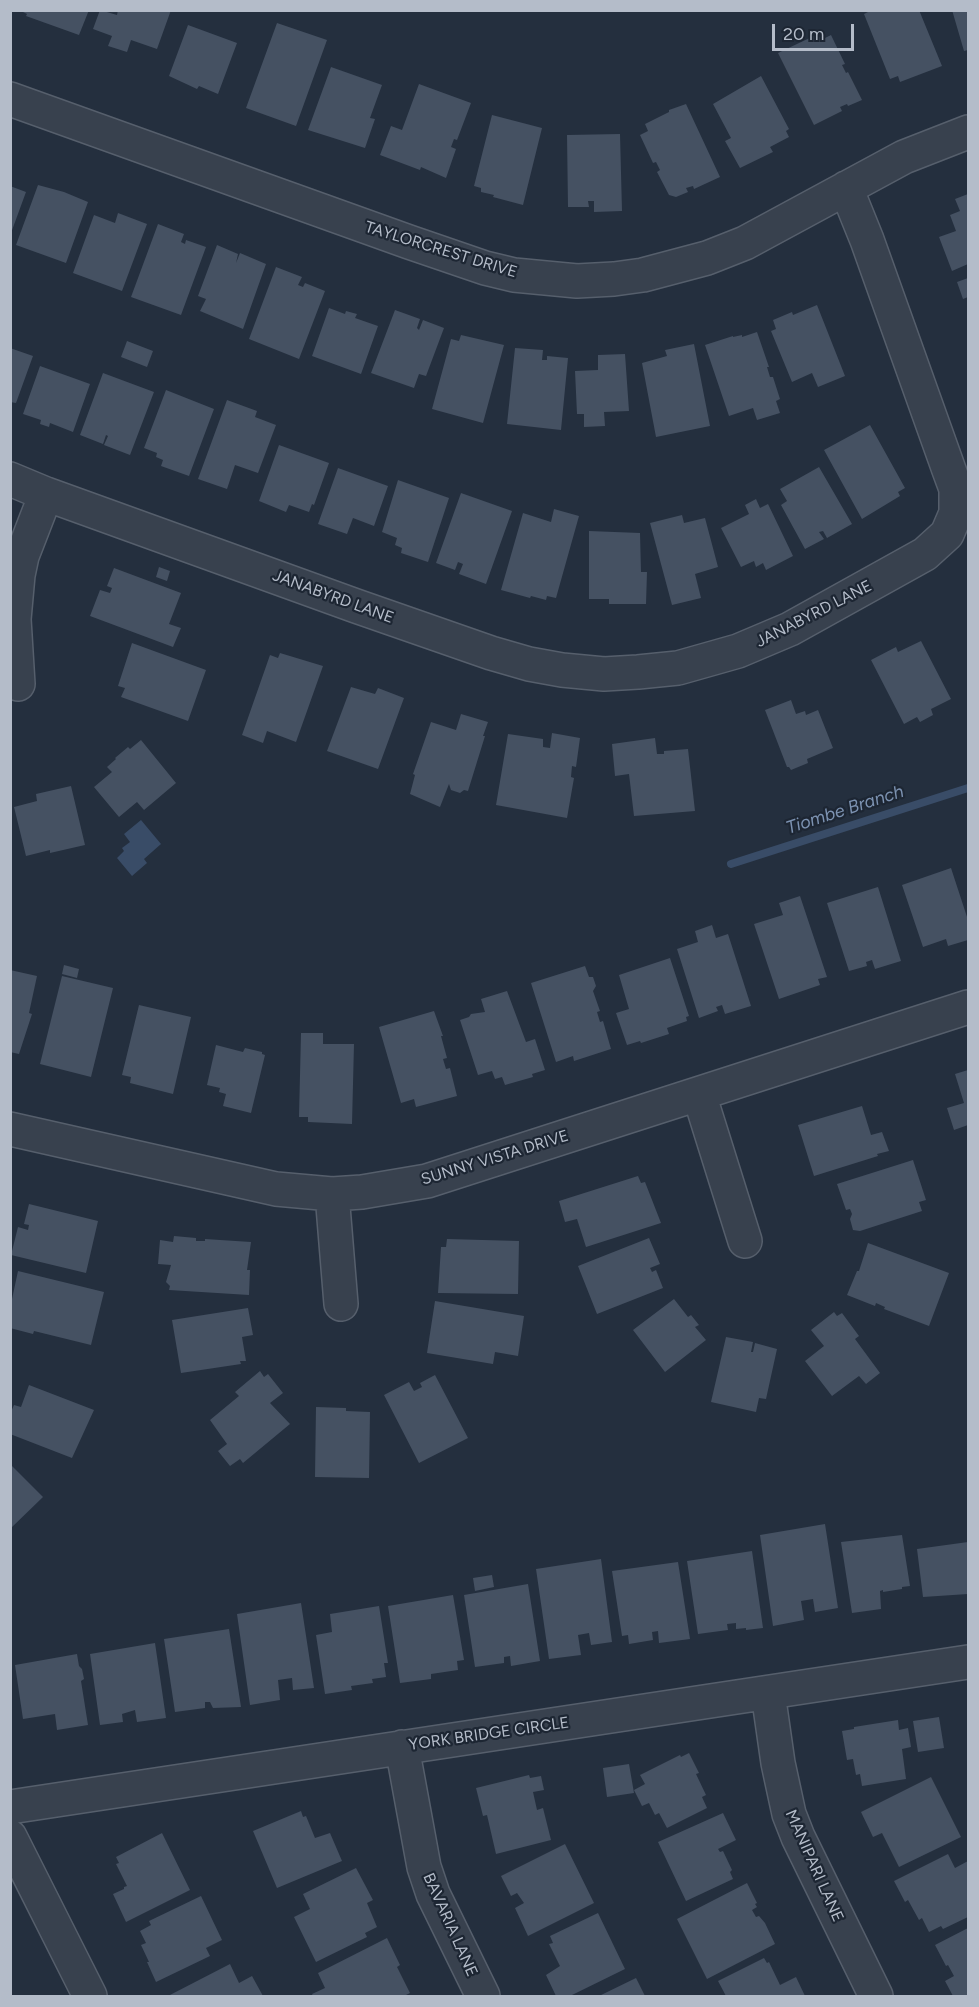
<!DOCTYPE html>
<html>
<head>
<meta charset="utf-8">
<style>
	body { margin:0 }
	#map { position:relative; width:979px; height:2007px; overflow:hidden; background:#242f3e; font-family:Figtree,sans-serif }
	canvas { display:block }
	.frame { position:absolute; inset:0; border:12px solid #b4bcc9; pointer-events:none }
	.scale { position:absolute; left:772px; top:24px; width:82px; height:27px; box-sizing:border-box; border:3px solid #b4bcc9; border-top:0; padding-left:8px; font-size:18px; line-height:21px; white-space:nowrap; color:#b4bcc9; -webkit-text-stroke:4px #1d2633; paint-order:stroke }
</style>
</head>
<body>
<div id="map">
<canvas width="979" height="2007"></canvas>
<div class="frame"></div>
<div class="scale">20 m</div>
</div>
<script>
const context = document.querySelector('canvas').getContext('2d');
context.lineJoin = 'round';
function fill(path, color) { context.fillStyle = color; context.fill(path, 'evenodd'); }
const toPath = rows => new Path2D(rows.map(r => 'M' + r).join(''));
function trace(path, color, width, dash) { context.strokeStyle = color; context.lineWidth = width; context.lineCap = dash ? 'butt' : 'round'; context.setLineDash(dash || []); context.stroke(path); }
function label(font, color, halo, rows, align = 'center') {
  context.font = font + ' Figtree,sans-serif'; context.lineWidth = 4.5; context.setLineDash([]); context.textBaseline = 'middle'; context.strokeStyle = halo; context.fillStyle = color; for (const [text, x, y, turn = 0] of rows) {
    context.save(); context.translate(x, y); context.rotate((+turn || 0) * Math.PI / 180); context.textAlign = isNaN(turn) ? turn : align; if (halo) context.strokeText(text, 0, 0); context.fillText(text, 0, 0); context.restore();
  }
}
const water = toPath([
	[141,820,161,844,144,859,147,863,132,876,117,858,124,851,122,848,130,842,124,834]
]);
const stream = toPath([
	[731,864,968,788]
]);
const building = toPath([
	[19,10,89,10,79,35,26,16,27,14],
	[100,10,117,15,118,10,171,10,157,49,131,40,127,52,108,46,112,36,93,29],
	[872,10,919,10,942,66,900,82,898,76,890,79,864,14],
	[952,10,968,10,968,50,964,51],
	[277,23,327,40,296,126,246,108],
	[188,25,237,43,218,94,199,86,197,89,169,76],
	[818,34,821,40,831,35,845,64,842,65,846,73,848,72,862,100,848,106,847,104,840,107,842,111,814,125,778,53],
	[331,67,382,85,370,118,375,119,365,148,308,130],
	[761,76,789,129,786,131,789,137,770,147,773,152,740,168,725,141,731,138,713,104],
	[419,84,471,103,457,140,454,139,451,147,456,149,446,178,421,167,420,170,380,155,391,126,402,130],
	[686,104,720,177,694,189,693,186,686,188,688,192,676,197,669,195,657,172,660,170,656,162,653,163,640,135,648,131,645,124,669,112,669,110],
	[492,115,542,128,523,205,493,197,494,195,481,192,481,188,474,186],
	[620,134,622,211,594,212,594,201,588,201,589,207,568,207,567,135],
	[38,185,64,192,88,202,66,263,16,245],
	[10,186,26,192,11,233,10,233],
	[968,194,968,264,952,271,939,237,956,231,950,215,960,211,955,199],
	[118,213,147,224,122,291,73,273,94,215,115,223],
	[158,224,184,234,181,242,185,244,186,240,206,247,181,315,131,297],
	[217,245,238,254,236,263,240,253,266,264,243,329,200,311,206,299,198,296],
	[276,267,302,277,298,285,303,287,305,283,325,291,299,359,249,339],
	[968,278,968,297,963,299,957,282],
	[817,305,845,376,818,387,812,373,792,382,771,331,776,329,773,320,792,312,793,315],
	[329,308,345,314,346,311,357,314,355,318,378,326,361,374,312,356],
	[395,310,420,319,417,328,419,330,423,320,444,328,426,376,419,374,414,388,371,373],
	[757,332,769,367,767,367,770,377,773,377,780,399,776,401,780,413,757,420,753,408,729,416,705,345,733,336,733,337,742,335,742,337],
	[461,335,504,345,483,423,432,409,451,339,459,341],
	[127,341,153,351,147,367,121,357],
	[694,344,710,426,656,437,642,363,667,356,665,350],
	[10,348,33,356,16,403,10,402],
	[515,348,543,350,542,360,547,360,547,356,568,358,561,430,507,424],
	[625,354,629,411,604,412,605,426,584,427,584,414,577,414,575,371,598,370,598,355],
	[40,366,90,384,73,432,50,423,49,427,40,424,41,420,23,414],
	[103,373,154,392,130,455,104,445,108,436,106,435,103,444,80,435],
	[166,390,214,409,189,476,161,466,163,460,156,457,157,453,144,448],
	[227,400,257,411,255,417,276,425,258,473,235,465,227,489,198,479],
	[870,425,905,488,898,492,900,496,862,519,824,450],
	[279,445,329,463,314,505,312,504,309,512,289,505,286,512,259,501],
	[819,467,852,524,827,538,823,531,819,532,824,539,805,549,781,505,787,501,780,489],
	[338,468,388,486,374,526,353,518,347,534,318,524],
	[398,480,449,498,428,562,401,553,402,548,395,545,397,538,382,532],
	[461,493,512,511,486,584,459,574,463,564,458,562,455,570,436,563],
	[756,499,760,508,768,504,793,556,766,570,763,563,756,567,754,561,741,567,721,528,749,514,745,505],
	[554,509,579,516,556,598,547,596,546,600,531,596,530,598,501,590,523,513,551,522],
	[682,515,684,523,705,518,718,567,695,574,701,598,672,605,650,523],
	[589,531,640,533,641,572,647,572,646,604,609,604,609,599,589,599],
	[159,567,170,571,167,581,156,577],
	[114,568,181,593,169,624,181,628,173,647,90,616,100,590,110,593,112,588,107,586],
	[921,641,951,699,931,709,933,715,920,722,917,717,904,724,871,660,896,647,898,652],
	[132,643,206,670,188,721,121,697,125,688,118,686],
	[280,653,323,666,296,742,267,731,263,743,242,735,270,655,278,658],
	[351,687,375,694,378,688,404,698,378,769,327,751],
	[791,700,796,714,805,711,806,715,818,710,833,748,807,759,808,763,791,770,789,767,787,767,765,710],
	[461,714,488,722,483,736,485,736,468,791,464,790,460,793,451,790,449,784,440,807,410,794,415,775,413,774,431,722,456,730],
	[552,733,580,738,576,767,572,766,571,777,574,778,567,818,496,805,508,734,543,739,543,747,550,748],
	[655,738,657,754,664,754,664,751,688,749,695,811,634,816,629,774,615,776,612,744],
	[141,740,176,783,144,810,137,802,119,817,94,787,112,772,107,767,116,759,115,758,128,747,130,749],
	[71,786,85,845,50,853,50,850,26,856,14,807,37,801,36,794],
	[951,868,968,920,968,940,948,946,946,939,923,947,902,885],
	[878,887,901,961,875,969,872,960,866,962,867,966,849,971,827,903],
	[800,896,827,977,818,979,820,985,779,999,754,924,783,915,779,903],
	[712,925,716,938,728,934,751,1006,725,1014,722,1005,716,1007,718,1011,699,1018,677,949,698,942,695,931],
	[670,958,689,1016,686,1017,687,1021,667,1028,669,1034,641,1043,640,1041,627,1045,616,1013,629,1009,619,975],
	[64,965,79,969,77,978,62,974],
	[585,966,589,977,593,977,596,986,593,991,600,1011,597,1012,600,1022,603,1021,611,1049,574,1061,573,1056,556,1062,531,983],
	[10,970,37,976,29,1013,32,1014,19,1054,10,1052],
	[62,976,113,988,91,1077,40,1064],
	[507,991,526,1042,535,1039,545,1070,532,1074,533,1077,505,1085,502,1077,495,1079,492,1071,478,1075,460,1020,469,1017,471,1014,485,1012,481,999],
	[139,1005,191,1017,173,1094,130,1083,131,1077,122,1075],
	[434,1011,443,1036,441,1036,447,1058,443,1059,446,1069,450,1068,457,1096,416,1107,414,1099,401,1103,379,1027],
	[301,1033,323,1033,323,1044,354,1044,352,1124,308,1122,308,1117,299,1117],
	[216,1045,243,1052,245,1048,262,1052,262,1054,265,1055,251,1113,223,1106,226,1094,219,1092,220,1088,207,1085],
	[968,1070,968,1125,954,1130,947,1108,964,1103,955,1074],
	[862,1106,871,1135,882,1132,889,1151,877,1154,878,1156,814,1176,798,1125],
	[913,1160,926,1200,919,1202,922,1211,860,1231,853,1230,850,1219,852,1214,850,1209,846,1210,837,1184],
	[638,1176,641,1183,645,1182,661,1223,586,1247,577,1219,565,1222,559,1201],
	[29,1204,98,1221,86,1273,11,1255,18,1227,28,1230,29,1225,24,1224],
	[174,1236,196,1238,196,1241,205,1241,205,1239,251,1242,247,1270,250,1270,249,1295,169,1290,170,1286,166,1282,171,1265,158,1264,160,1240,173,1242],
	[649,1238,660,1264,650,1268,652,1272,656,1270,663,1288,597,1314,578,1266],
	[447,1239,519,1241,518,1294,438,1293,441,1247,446,1247],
	[868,1243,949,1273,929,1326,884,1309,885,1307,876,1303,875,1306,847,1295,857,1271,859,1271],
	[18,1271,104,1292,91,1345,34,1331,33,1334,10,1328,10,1298,12,1299],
	[674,1299,688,1317,691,1315,699,1325,695,1327,706,1340,665,1372,633,1330],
	[435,1301,524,1316,518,1356,495,1352,493,1364,427,1353],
	[248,1308,253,1335,242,1337,246,1361,240,1361,241,1364,181,1373,172,1320],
	[834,1312,837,1316,842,1313,859,1336,855,1339,880,1373,866,1384,859,1376,832,1396,805,1361,824,1346,811,1330],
	[726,1337,753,1342,751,1352,753,1352,755,1343,777,1349,766,1399,759,1398,756,1412,711,1402],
	[260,1371,264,1377,268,1374,283,1393,270,1403,290,1424,243,1463,240,1459,230,1466,218,1451,227,1444,210,1420,239,1396,235,1392],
	[435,1375,468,1438,419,1463,384,1395,409,1382,414,1391,422,1387,420,1383],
	[29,1385,94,1410,72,1458,10,1434,10,1414,14,1405,21,1407],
	[316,1407,346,1408,346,1411,370,1412,369,1478,315,1477],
	[10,1464,43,1497,10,1529],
	[825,1524,838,1608,815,1612,813,1599,801,1601,804,1620,773,1626,760,1535],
	[902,1535,910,1586,902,1587,902,1589,883,1592,883,1590,880,1591,881,1609,852,1613,841,1542],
	[968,1542,968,1594,923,1597,917,1549],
	[752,1551,763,1628,746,1630,746,1628,736,1629,736,1623,727,1624,728,1630,698,1634,687,1561],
	[601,1559,612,1642,591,1645,589,1633,578,1635,581,1655,549,1659,536,1569],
	[678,1562,690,1639,659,1643,658,1631,652,1632,653,1640,629,1644,628,1635,622,1636,612,1571],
	[492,1575,494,1587,475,1591,473,1578],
	[528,1584,540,1661,511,1666,510,1656,504,1657,504,1663,475,1667,464,1595],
	[453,1595,464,1660,457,1661,458,1670,431,1674,431,1679,400,1683,388,1606],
	[301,1603,314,1688,293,1690,292,1678,278,1680,280,1700,250,1705,237,1614],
	[379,1606,388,1663,384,1663,386,1677,372,1679,373,1683,351,1686,352,1690,325,1694,316,1635,332,1632,330,1614],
	[229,1629,241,1707,213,1708,210,1702,205,1702,205,1708,175,1712,164,1639],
	[155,1643,166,1718,137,1722,135,1710,122,1714,123,1722,100,1725,90,1654],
	[77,1654,79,1666,82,1669,84,1679,81,1681,88,1725,57,1730,55,1714,23,1719,15,1665],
	[939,1717,944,1748,918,1752,913,1721],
	[898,1720,899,1730,908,1728,911,1747,902,1749,906,1779,862,1786,860,1774,856,1775,853,1759,847,1760,842,1731,854,1729,854,1727],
	[689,1753,699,1773,696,1774,706,1795,702,1797,707,1808,667,1828,659,1813,655,1815,649,1803,642,1806,634,1790,645,1784,640,1775,680,1755,681,1757],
	[629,1764,634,1793,607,1797,603,1768],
	[529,1775,530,1778,541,1776,544,1790,533,1792,537,1810,543,1808,551,1840,496,1854,487,1815,483,1816,476,1788],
	[931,1777,961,1837,899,1867,882,1833,873,1837,861,1812],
	[301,1811,303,1817,306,1816,315,1838,330,1833,342,1861,277,1888,253,1831],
	[723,1813,736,1840,718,1849,720,1852,723,1851,732,1870,730,1872,733,1879,686,1901,658,1842],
	[162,1833,190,1890,126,1922,113,1894,124,1889,124,1887,127,1886,116,1864,119,1863,116,1857],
	[565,1844,594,1903,528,1936,515,1908,524,1903,517,1893,511,1896,501,1876],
	[948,1854,955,1868,968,1861,968,1917,943,1929,941,1926,929,1932,922,1918,919,1920,908,1900,905,1902,894,1881],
	[356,1868,373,1900,367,1903,377,1927,365,1933,367,1937,316,1962,294,1917,310,1909,303,1894],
	[747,1883,757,1903,755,1904,757,1907,752,1910,756,1917,759,1916,765,1923,775,1944,707,1979,677,1919],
	[201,1896,222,1940,206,1948,210,1956,156,1982,147,1962,149,1962,141,1945,146,1943,140,1931,151,1925,149,1921],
	[598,1913,625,1969,570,1996,556,1996,546,1975,560,1966,549,1944,553,1943,550,1936],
	[968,1928,968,1996,953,1996,945,1981,954,1976,948,1965,946,1966,935,1945],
	[387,1938,400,1965,397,1967,410,1993,404,1996,313,1996,312,1994,325,1988,318,1973],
	[764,1958,767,1963,769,1962,780,1985,796,1977,805,1996,726,1996,718,1981],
	[230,1964,239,1983,252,1976,263,1996,168,1996],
	[636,1978,645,1996,599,1996]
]);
const minor = toPath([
	[10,99,409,242,485,268,514,275,577,281,614,279,643,275,707,258,745,243,904,157,968,132],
	[10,479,46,494,356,606,491,653,529,664,562,670,604,674,638,672,678,668,738,651,790,629,925,554,947,534,956,513,956,489,949,470,867,240,846,188],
	[18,684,14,619,18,575,22,556,46,494],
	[699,1094,745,1241],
	[10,1129,276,1189,332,1194,362,1192,427,1181,968,1007],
	[332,1194,341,1304],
	[768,1693,778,1763,789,1814,798,1837,876,1996],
	[402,1747,424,1867,433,1894,483,1996],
	[10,1807,968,1662],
	[10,1837,90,1996]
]);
const streetNames = [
	["TAYLORCREST DRIVE",441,250,17],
	["JANABYRD LANE",333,597,20],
	["JANABYRD LANE",814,614,-27],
	["SUNNY VISTA DRIVE",495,1158,-17],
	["YORK BRIDGE CIRCLE",489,1734,-8],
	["MANIPARI LANE",814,1866,66],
	["BAVARIA LANE",450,1925,66]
];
const waterNames = [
	["Tiombe Branch",845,810,-18]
];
fill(water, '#394c67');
trace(stream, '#394c67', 8);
fill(building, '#455162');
trace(minor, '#565f6c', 36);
trace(minor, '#38414e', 33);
label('16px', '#b4bcc9', '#1d2633', streetNames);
label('italic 18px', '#7c92b1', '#1d2633', waterNames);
</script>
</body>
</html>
